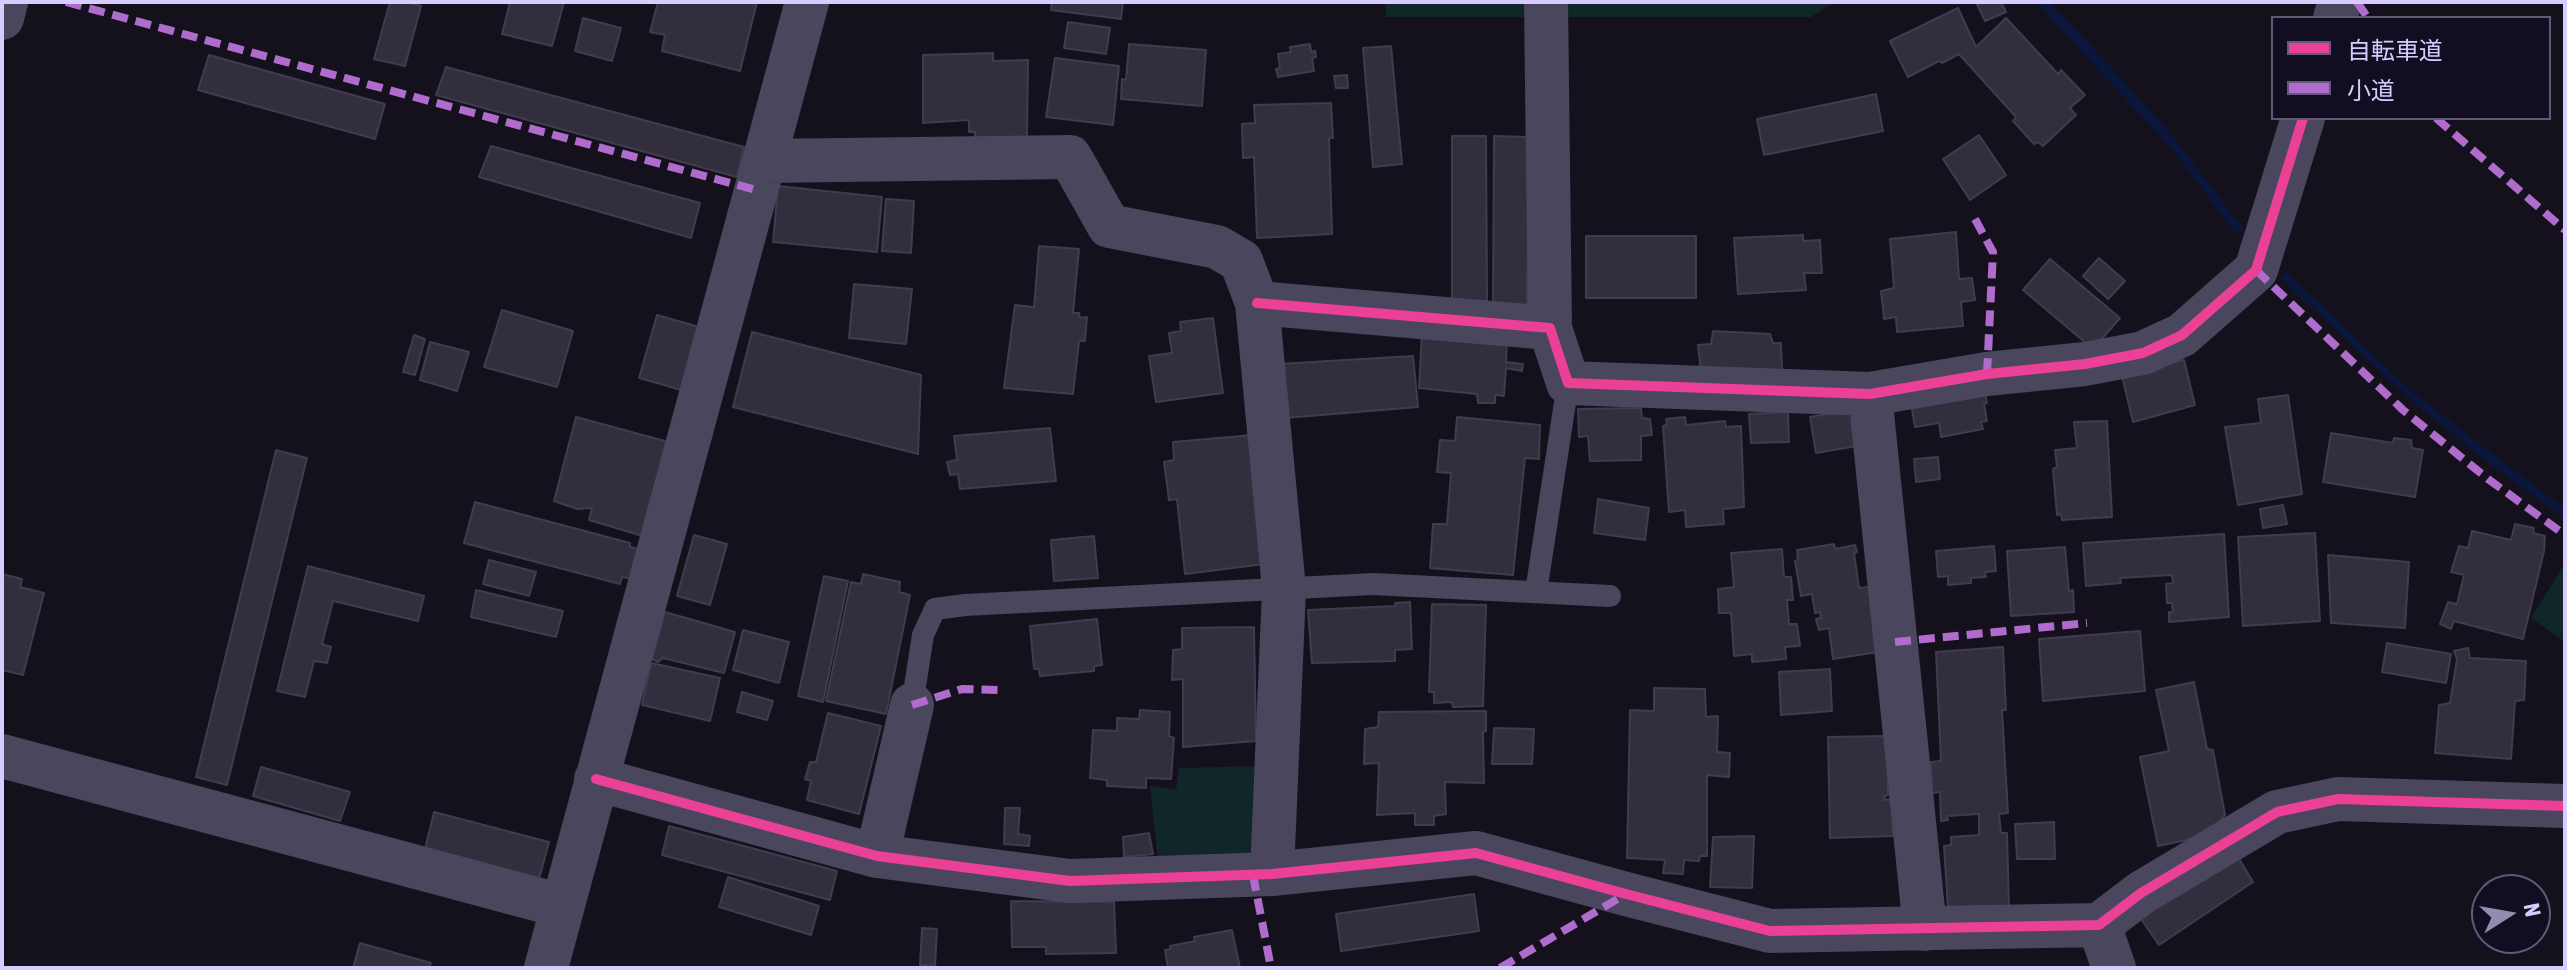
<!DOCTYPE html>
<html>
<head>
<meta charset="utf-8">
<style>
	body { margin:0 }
	#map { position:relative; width:2567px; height:970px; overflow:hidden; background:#14111c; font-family:"Asap Condensed","Noto Sans JP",sans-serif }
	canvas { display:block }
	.frame { position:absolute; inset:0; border:4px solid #d7ccff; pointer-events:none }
	.legend { position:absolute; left:2271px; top:16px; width:280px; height:104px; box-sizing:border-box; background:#120d20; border:2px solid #615979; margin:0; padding:10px 14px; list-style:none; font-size:24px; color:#d7ccff }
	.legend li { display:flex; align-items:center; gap:16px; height:40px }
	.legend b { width:40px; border:2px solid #615979 }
	.north { position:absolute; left:2471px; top:874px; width:80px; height:80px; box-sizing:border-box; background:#120d20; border:2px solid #615979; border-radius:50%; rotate:79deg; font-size:22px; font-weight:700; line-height:32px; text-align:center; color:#d7ccff }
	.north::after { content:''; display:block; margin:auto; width:28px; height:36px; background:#938bb0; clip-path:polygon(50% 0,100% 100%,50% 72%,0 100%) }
</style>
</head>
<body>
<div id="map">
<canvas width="2567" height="970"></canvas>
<div class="frame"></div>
<ul class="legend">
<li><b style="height:10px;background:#ea4096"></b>自転車道</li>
<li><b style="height:10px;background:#b06ccc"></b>小道</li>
</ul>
<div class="north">N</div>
</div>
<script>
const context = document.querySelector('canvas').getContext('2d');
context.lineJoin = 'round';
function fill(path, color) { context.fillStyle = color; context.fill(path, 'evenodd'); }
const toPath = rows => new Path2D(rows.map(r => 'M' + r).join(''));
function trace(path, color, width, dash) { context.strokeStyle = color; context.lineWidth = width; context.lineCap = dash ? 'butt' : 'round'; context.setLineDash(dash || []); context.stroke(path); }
const green = toPath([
	[1386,2,1834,2,1811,17,1386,17],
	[2565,563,2565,642,2531,618],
	[1263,766,1254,857,1158,861,1150,786,1176,790,1179,768]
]);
const water = toPath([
	[2035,2,2049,2,2091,45,2171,134,2245,230,2235,233,2172,149],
	[2287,272,2410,390,2565,509,2565,519,2487,462,2411,400,2281,279]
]);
const building = toPath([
	[390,2,408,2,421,6,405,66,374,59,390,2],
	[510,2,564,2,552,46,502,34,510,2],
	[658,2,757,2,740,71,662,51,665,35,650,32,658,2],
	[1045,2,1123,2,1121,19,1051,10,1052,3,1045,2],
	[1976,2,2001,2,2006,12,1985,21,1976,2],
	[1958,8,1976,47,2006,18,2058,74,2061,70,2085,95,2070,108,2076,115,2043,146,2038,142,2034,144,2013,121,2016,117,1959,54,1942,63,1939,61,1908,77,1890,41,1958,8],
	[583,18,621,28,612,61,575,51,583,18],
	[1068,22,1110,28,1106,54,1064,48,1068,22],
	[1129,44,1206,50,1202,106,1121,99,1122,79,1126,80,1129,44],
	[1310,44,1311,52,1315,51,1316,57,1312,58,1314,71,1278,77,1276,69,1280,68,1278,54,1291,52,1290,47,1310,44],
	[1391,46,1402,164,1373,167,1363,48,1391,46],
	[993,53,993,61,1028,60,1027,137,975,138,975,132,969,132,969,120,923,123,923,55,993,53],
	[209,55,385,104,375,139,198,90,209,55],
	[1055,58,1119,66,1113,125,1046,117,1055,58],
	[446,67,744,147,737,177,436,95,446,67],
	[1347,75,1348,88,1336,88,1334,76,1347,75],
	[1876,94,1883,131,1764,155,1757,119,1876,94],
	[1331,103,1333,138,1329,138,1332,234,1257,238,1254,157,1243,158,1242,124,1255,123,1254,105,1331,103],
	[1979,135,2006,175,1970,200,1943,159,1979,135],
	[1452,136,1486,136,1487,301,1452,302,1452,136],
	[1494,136,1529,137,1527,305,1493,306,1494,136],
	[491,146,700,203,691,238,479,177,491,146],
	[778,186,882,197,877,252,773,242,778,186],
	[886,199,914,201,911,253,882,251,886,199],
	[1956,232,1959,279,1972,278,1975,300,1961,302,1963,326,1897,332,1896,317,1884,319,1881,291,1894,288,1890,239,1956,232],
	[1803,235,1803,241,1820,240,1822,273,1804,273,1806,290,1738,294,1734,238,1803,235],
	[1586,236,1696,236,1696,298,1586,298,1586,236],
	[1039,246,1079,249,1073,313,1079,313,1080,318,1087,317,1085,341,1079,341,1073,394,1004,388,1015,305,1034,307,1039,246],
	[2099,258,2125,281,2108,299,2083,276,2099,258],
	[2050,259,2120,318,2093,349,2023,290,2050,259],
	[854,284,912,289,906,344,849,338,854,284],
	[502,310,573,331,557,387,484,367,502,310],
	[657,315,699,327,685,391,639,378,657,315],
	[1213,318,1223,393,1156,402,1149,356,1172,353,1169,333,1181,331,1180,322,1213,318],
	[1713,331,1770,334,1773,343,1781,343,1782,370,1701,373,1698,345,1711,344,1713,331],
	[752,332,921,375,918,454,733,407,752,332],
	[1422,333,1507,340,1506,362,1523,364,1522,371,1506,368,1504,396,1495,395,1495,403,1478,403,1477,394,1419,388,1422,333],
	[414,335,425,339,415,375,403,372,414,335],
	[430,342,469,352,457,391,420,380,430,342],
	[1413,356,1418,407,1285,418,1278,364,1413,356],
	[2184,360,2195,405,2133,422,2122,376,2184,360],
	[1984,388,1987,403,1984,404,1987,421,1981,422,1983,429,1941,437,1939,423,1915,427,1912,409,1984,388],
	[2288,395,2302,494,2238,505,2225,427,2261,423,2258,399,2288,395],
	[1641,408,1642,418,1650,419,1652,435,1641,436,1641,460,1590,461,1588,436,1579,437,1578,409,1641,408],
	[1852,410,1857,446,1816,453,1810,417,1852,410],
	[1788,412,1789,442,1751,443,1749,414,1788,412],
	[576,417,676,444,646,537,589,520,592,508,577,509,554,501,576,417],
	[1457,417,1540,425,1539,459,1525,458,1513,575,1430,568,1433,524,1447,524,1451,473,1437,472,1440,440,1455,441,1457,417],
	[1685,417,1686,425,1725,421,1726,427,1741,426,1744,507,1723,509,1724,524,1686,527,1685,510,1669,512,1663,426,1667,425,1666,419,1685,417],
	[2107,421,2112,517,2062,520,2061,514,2057,515,2053,469,2057,467,2055,450,2077,448,2074,422,2107,421],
	[1050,428,1056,481,960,489,958,474,950,475,947,462,957,460,954,436,1050,428],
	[2331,433,2393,443,2394,438,2411,440,2412,448,2423,450,2415,497,2323,482,2331,433],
	[1253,435,1265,564,1185,574,1177,499,1169,500,1164,462,1174,460,1173,442,1253,435],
	[276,450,307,458,227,785,196,777,276,450],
	[1938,457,1940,479,1916,482,1914,459,1938,457],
	[1598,499,1649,508,1645,540,1594,533,1598,499],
	[475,502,630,543,630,547,639,549,632,579,622,577,620,584,464,543,475,502],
	[2283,505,2287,524,2263,528,2260,509,2283,505],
	[2515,524,2534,528,2533,533,2545,536,2544,551,2523,639,2454,621,2451,629,2440,624,2448,602,2457,604,2464,575,2451,572,2459,546,2468,548,2472,531,2511,540,2515,524],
	[2315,533,2320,621,2243,626,2238,537,2315,533],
	[2224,534,2229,617,2169,622,2169,612,2173,612,2172,603,2167,603,2166,584,2173,583,2172,575,2120,578,2121,583,2086,586,2083,543,2224,534],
	[694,535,727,544,710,605,677,596,694,535],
	[1094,536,1098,578,1054,581,1051,540,1094,536],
	[1834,544,1835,549,1855,545,1857,552,1854,553,1859,588,1868,587,1878,652,1833,659,1829,628,1819,630,1816,619,1821,618,1820,612,1815,613,1812,594,1801,596,1795,561,1798,560,1797,550,1834,544],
	[1994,546,1996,571,1985,572,1986,577,1971,578,1971,583,1948,585,1948,576,1938,577,1936,551,1994,546],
	[2065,547,2069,592,2073,590,2074,612,2011,616,2007,551,2065,547],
	[1782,549,1784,577,1791,577,1793,600,1787,600,1789,624,1797,624,1800,646,1785,647,1786,659,1752,662,1752,654,1734,656,1731,613,1719,613,1718,589,1734,587,1731,553,1782,549],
	[2328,555,2409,562,2405,628,2331,623,2328,555],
	[489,560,536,572,529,596,483,584,489,560],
	[308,566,424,596,418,621,333,601,322,644,331,647,327,663,314,661,305,697,277,691,308,566],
	[2,574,22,579,20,587,44,593,23,675,2,670,2,574],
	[863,574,900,582,899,592,910,595,886,714,826,701,851,582,861,584,863,574],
	[824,576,848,581,823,702,798,696,824,576],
	[476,590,563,611,556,637,471,617,476,590],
	[1410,602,1412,649,1395,650,1395,661,1312,663,1308,610,1396,606,1395,603,1410,602],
	[1432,604,1486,605,1483,706,1453,707,1452,702,1434,703,1434,692,1429,692,1432,604],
	[665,612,735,632,724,673,663,658,658,662,652,659,665,612],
	[1097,619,1102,665,1094,666,1094,671,1040,676,1039,669,1034,669,1030,626,1097,619],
	[1254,627,1256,741,1183,747,1183,679,1172,680,1173,650,1182,649,1182,628,1254,627],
	[743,630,789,642,779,683,733,670,743,630],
	[2140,631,2145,691,2043,701,2039,639,2140,631],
	[2387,643,2451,654,2446,683,2382,672,2387,643],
	[2003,647,2006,710,2002,710,2008,813,1999,814,2001,833,2007,833,2009,909,1948,908,1944,846,1951,845,1951,837,1979,835,1979,814,1947,816,1948,820,1941,821,1940,792,1932,793,1931,762,1941,761,1936,652,2003,647],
	[2468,648,2470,658,2526,661,2524,700,2515,701,2511,759,2435,753,2439,705,2450,703,2457,659,2454,651,2468,648],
	[651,663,720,678,710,721,642,705,651,663],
	[1830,669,1832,711,1781,715,1779,672,1830,669],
	[2194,682,2207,749,2213,750,2225,815,2210,835,2158,846,2140,757,2169,751,2156,690,2194,682],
	[1654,688,1705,689,1706,717,1718,716,1717,752,1730,753,1729,777,1707,775,1707,856,1700,856,1699,861,1684,860,1683,874,1663,873,1665,860,1627,858,1630,710,1654,711,1654,688],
	[742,692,773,701,767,720,737,712,742,692],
	[1140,710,1170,712,1169,736,1174,738,1171,779,1146,778,1146,788,1107,786,1107,780,1090,778,1093,730,1117,731,1117,718,1139,719,1140,710],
	[1486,711,1486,731,1483,732,1484,783,1445,782,1446,814,1434,816,1434,825,1415,825,1415,813,1377,815,1379,763,1364,764,1365,729,1378,727,1379,712,1486,711],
	[828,713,881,726,859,814,807,800,811,781,805,779,810,762,816,762,828,713],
	[1494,728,1534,729,1532,764,1492,764,1494,728],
	[1887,736,1888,795,1885,796,1884,800,1892,799,1893,836,1830,838,1828,737,1887,736],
	[261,767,350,792,340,821,253,796,261,767],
	[1005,808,1020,808,1018,834,1030,836,1029,846,1004,844,1005,808],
	[434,812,549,842,539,879,425,849,434,812],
	[2054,822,2055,859,2017,859,2015,824,2054,822],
	[669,826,837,871,830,900,662,855,669,826],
	[1149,833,1153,854,1124,857,1123,837,1149,833],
	[1754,836,1752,888,1710,887,1713,837,1754,836],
	[2235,852,2253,882,2159,945,2141,919,2235,852],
	[728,877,819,906,811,935,719,907,728,877],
	[1474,894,1479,931,1341,951,1336,914,1474,894],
	[1011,901,1114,902,1116,953,1046,954,1046,947,1012,947,1011,901],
	[922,928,937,929,935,966,920,965,922,928],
	[1232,930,1240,968,1168,968,1165,950,1171,949,1170,946,1195,941,1194,937,1232,930],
	[360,943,431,963,429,968,353,968,360,943]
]);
const service = toPath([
	[1536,592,1568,383],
	[912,705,923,635,935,609,965,605,1373,584,1610,596]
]);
const minor = toPath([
	[1546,2,1550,328],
	[2335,18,2340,2],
	[764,161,1070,157,1109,226,1217,247,1241,261,1257,303,1284,589,1272,874],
	[1257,303,1550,328,1568,383,1870,394,1987,374,2085,364,2143,353,2182,335,2256,270,2303,118],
	[1870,394,1925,929],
	[2,756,562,906],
	[596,779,877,856,1070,881,1272,874,1476,853,1626,894,1770,931,2099,925,2141,893,2277,812,2338,799,2565,806],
	[877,856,912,705],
	[2099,925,2114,968],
	[546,968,807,2]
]);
const tertiary = toPath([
	[2,18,6,2]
]);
const quiet = toPath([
	[66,2,756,190],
	[2357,2,2368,18],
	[2436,118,2565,230],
	[1975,219,1993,252,1987,374],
	[2256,270,2403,410,2488,479,2565,535],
	[1895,642,2087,623],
	[912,705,962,689,998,690],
	[1253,875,1271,968],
	[1500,968,1626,894]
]);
const cycleway = toPath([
	[1257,303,1550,328,1568,383,1870,394,1987,374,2085,364,2143,353,2182,335,2256,270,2303,118],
	[596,779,877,856,1070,881,1272,874,1476,853,1626,894,1770,931,2099,925,2141,893,2277,812,2338,799,2565,806]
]);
fill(green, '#112628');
fill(water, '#0a163a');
fill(building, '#322e3e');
trace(building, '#413b50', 2);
trace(service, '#49465d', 22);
trace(minor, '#49465d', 44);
trace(tertiary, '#49465d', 44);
trace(quiet, '#b06ccc', 8, [16, 8]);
trace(cycleway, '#ea4096', 10);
</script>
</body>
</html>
